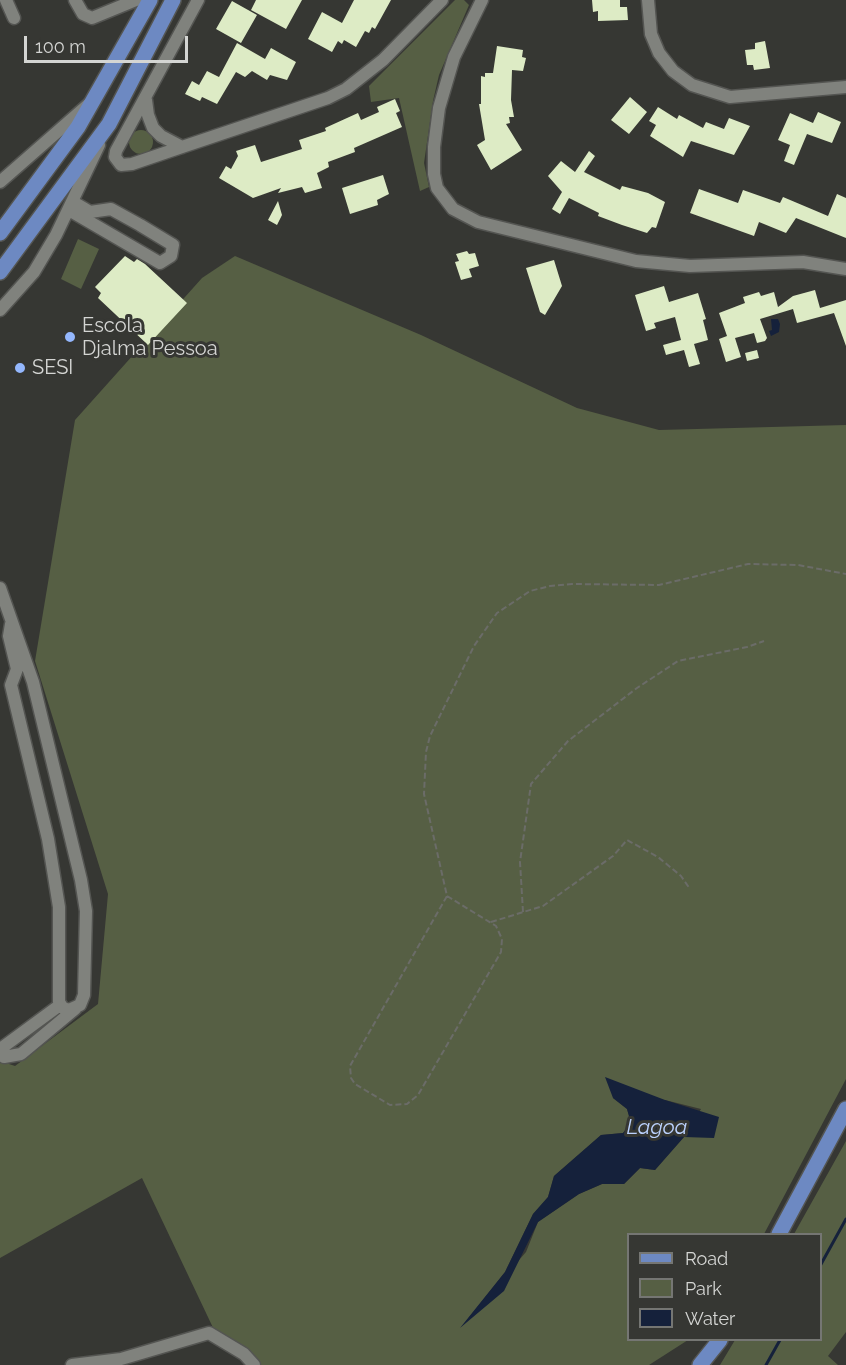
<!DOCTYPE html>
<html>
<head>
<meta charset="utf-8">
<style>
	body { margin:0 }
	#map { position:relative; width:846px; height:1365px; overflow:hidden; background:#363733; font-family:Raleway,sans-serif }
	canvas { display:block }
	.legend { position:absolute; left:627px; top:1233px; width:195px; height:108px; box-sizing:border-box; background:#363733; border:2px solid #757673; margin:0; padding:8px 10px; list-style:none; font-size:18px; color:#d4d5d3 }
	.legend li { display:flex; align-items:center; gap:12px; height:30px }
	.legend b { width:30px; border:2px solid #757673 }
	.scale { position:absolute; left:24px; top:36px; width:164px; height:27px; box-sizing:border-box; border:3px solid #d4d5d3; border-top:0; padding-left:8px; font-size:18px; line-height:21px; white-space:nowrap; color:#d4d5d3; -webkit-text-stroke:4px #363733; paint-order:stroke }
</style>
</head>
<body>
<div id="map">
<canvas width="846" height="1365"></canvas>
<ul class="legend">
<li><b style="height:8px;background:#6d89c2"></b>Road</li>
<li><b style="height:16px;background:#565f44"></b>Park</li>
<li><b style="height:16px;background:#15213b"></b>Water</li>
</ul>
<div class="scale">100 m</div>
</div>
<script>
const context = document.querySelector('canvas').getContext('2d');
context.lineJoin = 'round';
function fill(path, color) { context.fillStyle = color; context.fill(path, 'evenodd'); }
const toPath = rows => new Path2D(rows.map(r => 'M' + r).join(''));
function trace(path, color, width, dash) { context.strokeStyle = color; context.lineWidth = width; context.lineCap = dash ? 'butt' : 'round'; context.setLineDash(dash || []); context.stroke(path); }
function label(font, color, halo, rows, align = 'center') {
  context.font = font + ' Raleway,sans-serif'; context.lineWidth = 6; context.setLineDash([]); context.textBaseline = 'middle'; context.strokeStyle = halo; context.fillStyle = color; for (const [text, x, y, turn = 0] of rows) {
    context.save(); context.translate(x, y); context.rotate((+turn || 0) * Math.PI / 180); context.textAlign = isNaN(turn) ? turn : align; if (halo) context.strokeText(text, 0, 0); context.fillText(text, 0, 0); context.restore();
  }
}
const green = toPath([
	[455,0,464,0,469,5,439,75,433,101,424,163,429,187,420,191,399,98,371,102,369,86],
	'129 142a12 12 0 1 1 24 0a12 12 0 1 1-24 0Z',
	[78,239,99,249,81,289,61,279],
	[235,256,421,335,577,408,659,430,846,425,846,1079,764,1234,628,1234,628,1340,688,1340,649,1365,256,1365,216,1334,142,1178,0,1258,0,1061,15,1066,98,1004,108,894,35,661,75,420,202,278],
	[613,1098,665,1100,701,1109,684,1137,655,1170,640,1168,624,1184,602,1184,579,1194,538,1222,526,1252,463,1325,505,1272,533,1214,548,1197,554,1176,601,1135,623,1133,631,1123,627,1109],
	[846,1141,846,1332,828,1356,838,1365,720,1365,735,1340,820,1340,820,1234,794,1234]
]);
const water = toPath([
	[771,319,778,319,780,324,779,332,771,336,769,331,772,330],
	[605,1077,665,1100,719,1117,714,1138,684,1137,655,1170,640,1168,624,1184,602,1184,579,1194,538,1222,504,1291,460,1328,505,1272,533,1214,548,1197,554,1176,601,1135,623,1133,631,1123,627,1109,613,1098]
]);
const stream = toPath([
	[820,1266,846,1219],
	[766,1365,780,1340]
]);
const building = toPath([
	[256,0,302,0,286,29,251,10],
	[354,0,391,0,375,29,372,27,369,33,365,31,356,47,344,40,342,44,338,41,332,52,308,39,322,12,342,23],
	[592,0,620,0,620,7,627,7,628,20,598,21,598,11,593,12],
	[232,1,257,15,241,43,216,29],
	[765,41,770,68,754,70,753,65,747,65,745,50,755,49,755,43],
	[237,43,265,59,271,48,296,62,287,80,270,75,267,80,252,71,245,77,236,72,217,104,202,97,200,101,185,94,192,81,199,85,207,71,219,77],
	[497,46,523,50,522,57,526,58,523,71,512,70,511,100,514,117,509,117,510,123,506,124,522,150,491,170,477,145,485,140,479,104,481,104,481,76,485,77,485,73,493,73],
	[630,97,647,112,629,134,611,120],
	[395,99,400,111,396,113,402,127,354,148,355,152,328,162,329,167,317,173,322,188,305,193,302,187,278,193,281,188,253,198,219,178,226,166,231,169,238,156,236,151,255,145,261,162,302,149,299,140,326,131,325,128,358,113,361,120,379,112,377,107],
	[658,107,677,119,679,115,703,128,706,122,724,129,729,118,750,126,734,155,691,141,683,157,650,136,656,125,649,121],
	[818,112,841,122,832,143,807,134,794,165,784,161,790,145,778,140,790,113,813,123],
	[589,151,595,156,584,172,620,190,622,186,648,193,665,202,656,228,652,227,647,233,622,225,598,216,599,213,569,198,560,214,552,209,562,192,548,176,561,161,575,172],
	[383,175,389,194,377,200,378,205,350,214,342,188],
	[699,189,738,203,743,190,780,203,783,197,828,216,837,194,846,198,846,238,796,218,786,233,759,222,754,236,690,213],
	[278,201,282,215,277,225,268,220],
	[467,251,469,254,475,253,479,266,469,269,472,277,461,280,455,262,459,261,456,254],
	[125,256,134,262,137,259,145,264,187,303,148,345,98,298,101,293,95,287],
	[554,260,562,286,545,315,540,312,526,268],
	[664,286,669,302,698,293,706,319,703,320,708,340,694,344,700,364,689,367,684,350,666,355,663,345,681,340,675,317,654,323,656,328,646,331,635,295],
	[815,290,820,308,846,300,846,346,834,313,797,323,793,309,760,319,767,338,765,341,757,343,754,333,735,338,741,357,726,362,719,339,727,336,719,313,745,303,743,297,759,292,761,296,774,292,778,307,793,296],
	[757,350,759,358,747,361,745,353]
]);
const path = toPath([
	[447,896,496,926,502,939,501,952,418,1095,407,1104,390,1105,355,1084,351,1078,350,1066,447,896,424,794,426,752,430,736,474,646,497,613,530,591,550,586,572,584,659,585,748,564,798,565,846,574],
	[523,912,520,862,531,784,568,741,637,688,678,661,747,647,764,641],
	[491,922,543,906,613,856,627,840,658,857,681,876,690,889]
]);
const minor = toPath([
	[6,0,14,18],
	[75,0,83,14,92,18,136,0],
	[198,0,116,151,115,157,121,165,132,164,182,147,328,98,346,89,383,60,442,0],
	[482,0,454,57,439,108,434,147,434,174,437,188,453,209,478,222,636,261,690,266,803,262,846,269],
	[648,0,651,34,659,53,673,71,692,85,730,97,846,87],
	[146,100,148,115,153,128,161,136,182,147],
	[0,182,89,104],
	[69,210,160,263,171,256,173,245,140,225,111,209,90,212,73,202],
	[0,310,34,272,56,235,99,145],
	[0,588,33,682,81,880,86,911,84,995,80,1005,69,1010,63,1008,59,1002,59,907,48,839,11,685,17,669,9,636,11,624],
	[60,1005,3,1047,4,1057,21,1054,75,1009],
	[72,1365,121,1359,209,1333,244,1354,254,1365]
]);
const major = toPath([
	[0,233,78,127,150,0],
	[0,272,109,124,173,0],
	[779,1234,846,1109],
	[700,1365,720,1340]
]);
const markers = [
	[70,337,6,"#94b7fd"],
	[20,368,6,"#94b7fd"]
];
const poiNames = [
	["Escola",82,326],
	["Djalma Pessoa",82,349],
	["SESI",32,368]
];
const waterNames = [
	["Lagoa",657,1128]
];
fill(green, '#565f44');
fill(water, '#15213b');
trace(stream, '#15213b', 3);
fill(building, '#ddebc5');
trace(minor, '#545552', 15);
trace(major, '#545552', 18);
trace(path, '#6b6c68', 2, [6, 3]);
trace(minor, '#80827d', 12);
trace(major, '#6d89c2', 15);
for (const [x, y, r, color] of markers) { const dot = new Path2D(); dot.arc(x, y, r, 0, 2 * Math.PI); context.fillStyle = color; context.fill(dot); trace(dot, '#363733', 2); }
label('20px', '#d4d5d3', '#363733', poiNames, 'left');
label('italic 21px', '#bbd1fd', '#363733', waterNames);
</script>
</body>
</html>
